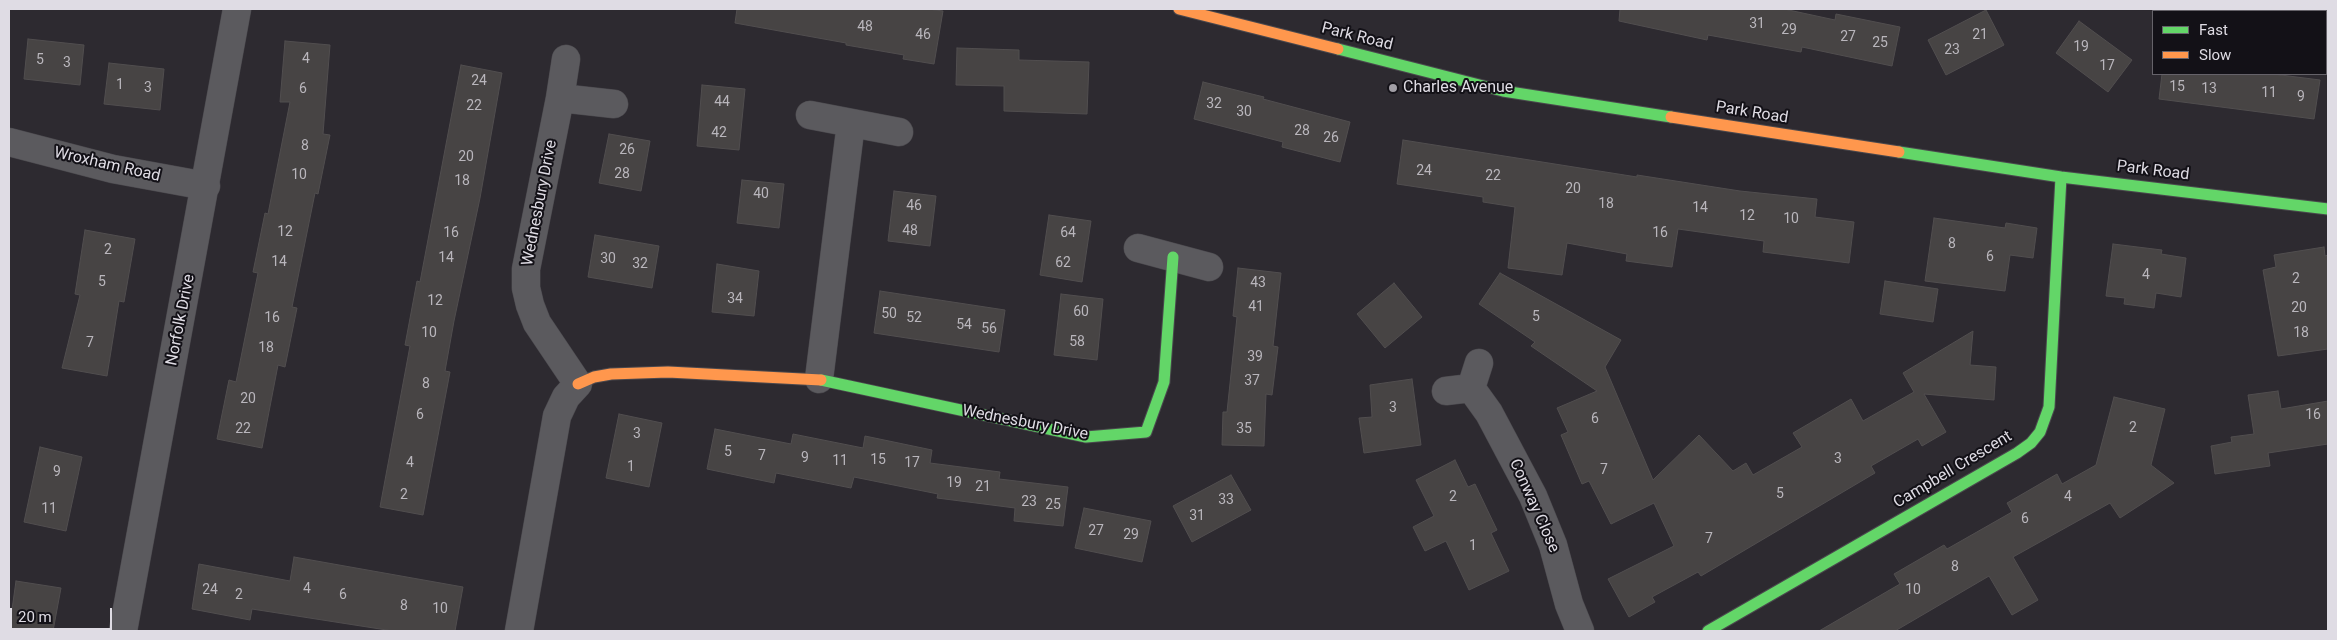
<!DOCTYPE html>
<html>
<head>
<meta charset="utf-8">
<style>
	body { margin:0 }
	#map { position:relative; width:2337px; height:640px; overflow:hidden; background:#2d2a30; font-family:Roboto,sans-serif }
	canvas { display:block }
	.frame { position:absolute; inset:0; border:10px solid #dfdce4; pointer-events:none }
	.legend { position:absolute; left:2152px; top:10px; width:175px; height:65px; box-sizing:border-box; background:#131117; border:1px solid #656269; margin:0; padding:6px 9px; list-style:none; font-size:15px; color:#dfdce4 }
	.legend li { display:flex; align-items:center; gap:10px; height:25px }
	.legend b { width:25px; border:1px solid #656269 }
	.scale { position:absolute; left:10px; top:608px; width:102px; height:22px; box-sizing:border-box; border:2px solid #dfdce4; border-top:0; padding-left:6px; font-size:15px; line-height:18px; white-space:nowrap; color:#dfdce4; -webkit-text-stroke:4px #131117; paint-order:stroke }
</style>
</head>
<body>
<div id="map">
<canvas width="2337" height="640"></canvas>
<div class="frame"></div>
<ul class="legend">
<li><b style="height:6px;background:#63d668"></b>Fast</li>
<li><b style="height:6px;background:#ff974d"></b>Slow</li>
</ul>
<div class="scale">20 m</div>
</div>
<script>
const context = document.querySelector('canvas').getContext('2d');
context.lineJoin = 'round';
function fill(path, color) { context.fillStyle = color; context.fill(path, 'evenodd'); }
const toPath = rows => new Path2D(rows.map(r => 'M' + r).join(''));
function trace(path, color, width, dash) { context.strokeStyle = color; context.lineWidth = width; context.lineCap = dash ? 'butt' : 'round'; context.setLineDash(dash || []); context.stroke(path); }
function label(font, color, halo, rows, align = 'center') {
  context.font = font + ' Roboto,sans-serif'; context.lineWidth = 4; context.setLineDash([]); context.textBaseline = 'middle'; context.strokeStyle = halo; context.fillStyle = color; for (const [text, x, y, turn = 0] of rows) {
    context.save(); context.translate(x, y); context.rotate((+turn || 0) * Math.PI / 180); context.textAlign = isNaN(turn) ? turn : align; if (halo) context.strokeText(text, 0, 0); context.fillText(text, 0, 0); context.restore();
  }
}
const building = toPath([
	[737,9,928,9,943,11,934,64,903,59,904,55,846,45,846,43,735,23,737,9],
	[1620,9,1784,9,1835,20,1836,14,1900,27,1892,66,1802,47,1801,52,1708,35,1707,40,1619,21,1620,9],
	[1986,10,2004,45,1946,75,1928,40,1986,10],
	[2079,21,2132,60,2108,92,2056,53,2079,21],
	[28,39,84,45,80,85,24,79,28,39],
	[285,41,330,45,323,134,330,135,318,194,315,193,292,307,297,308,285,367,278,365,262,448,217,439,229,380,236,382,258,273,253,272,265,213,268,214,290,102,280,102,285,41],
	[957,48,1019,50,1019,60,1089,62,1087,114,1004,111,1004,86,956,85,957,48],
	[109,63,164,69,160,110,104,104,109,63],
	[461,65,502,73,480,198,454,321,445,371,450,372,423,515,380,507,410,346,405,345,417,281,420,282,461,65],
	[2162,74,2273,74,2320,80,2314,119,2159,99,2162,74],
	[1203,82,1264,97,1263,99,1350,122,1340,162,1282,147,1283,142,1194,119,1203,82],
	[702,85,745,89,739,150,697,146,702,85],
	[609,134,650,141,641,191,599,183,609,134],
	[1403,140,1637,177,1637,175,1740,191,1817,199,1815,217,1854,222,1849,263,1763,252,1764,241,1678,229,1672,267,1626,261,1627,254,1567,243,1562,275,1508,268,1515,207,1483,202,1483,197,1397,184,1403,140],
	[742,180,784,184,779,228,737,223,742,180],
	[894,191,936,196,930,246,888,241,894,191],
	[1049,215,1091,221,1082,282,1040,275,1049,215],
	[1934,218,2005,228,2006,223,2037,228,2033,258,2010,255,2005,291,1925,281,1934,218],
	[85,230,135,239,124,302,119,301,107,376,62,368,80,295,75,294,85,230],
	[595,235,659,246,652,288,588,277,595,235],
	[2113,244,2162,250,2161,254,2186,258,2181,297,2156,293,2154,308,2124,304,2125,298,2106,296,2113,244],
	[2324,247,2325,256,2328,255,2328,349,2278,356,2263,270,2276,267,2274,255,2324,247],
	[717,264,759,271,754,316,712,312,717,264],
	[1238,268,1281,273,1273,346,1278,347,1272,395,1266,394,1264,446,1222,445,1223,412,1227,412,1237,317,1233,316,1238,268],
	[1500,273,1621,340,1605,367,1653,480,1699,435,1733,471,1746,463,1753,475,1802,447,1793,433,1851,399,1863,421,1914,392,1903,373,1973,331,1970,365,1996,367,1994,400,1924,394,1946,432,1922,446,1918,439,1871,466,1875,473,1701,576,1698,572,1652,597,1655,602,1629,617,1608,579,1674,546,1654,503,1611,524,1589,481,1582,484,1561,435,1568,432,1557,408,1597,391,1531,346,1535,342,1479,304,1500,273],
	[1885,281,1938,289,1933,322,1880,314,1885,281],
	[1394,283,1422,317,1385,348,1357,314,1394,283],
	[880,291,1005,310,999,352,874,333,880,291],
	[1061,294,1103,299,1097,360,1054,355,1061,294],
	[1412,379,1421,445,1364,453,1359,418,1372,417,1370,385,1412,379],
	[2278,391,2281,409,2328,401,2328,444,2268,453,2270,466,2215,474,2211,446,2232,442,2231,437,2254,434,2248,395,2278,391],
	[2114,397,2165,409,2151,465,2174,483,2120,518,2110,503,2013,557,2038,600,2012,615,1989,576,1895,631,1819,631,1900,584,1894,574,1944,545,1947,549,2012,512,2007,503,2057,474,2062,484,2096,465,2114,397],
	[619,414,662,423,649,487,606,478,619,414],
	[715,429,791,444,793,434,863,448,865,436,932,450,930,463,1000,472,999,479,1068,487,1063,526,1014,521,1015,508,937,498,938,494,854,477,851,488,776,473,774,483,707,469,715,429],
	[40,447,82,457,66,531,24,522,40,447],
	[1455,460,1468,487,1475,484,1497,530,1491,533,1509,571,1469,590,1446,541,1425,551,1413,527,1434,516,1416,480,1455,460],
	[1231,475,1251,510,1192,542,1173,506,1231,475],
	[1084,508,1151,521,1142,562,1075,548,1084,508],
	[294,557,463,587,455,631,393,631,252,609,250,620,192,609,199,564,290,581,294,557],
	[16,581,61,588,53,631,9,631,16,581]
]);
const street = toPath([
	[566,59,560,98,614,104],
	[810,115,899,132],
	[9,142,113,169,206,186],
	[1138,248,1209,267],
	[819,379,851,123],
	[1471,388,1489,413,1533,496,1553,545,1569,604,1580,631],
	[1446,391,1471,388,1479,363],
	[123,631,237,9],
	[519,631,557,416,566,397,578,384,537,323,530,305,526,288,526,269,560,98]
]);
const fast = toPath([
	[1338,49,1503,91,1671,117],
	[1899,152,2061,177,2328,209],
	[821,380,1086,437,1146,432,1164,382,1173,257],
	[1708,631,2017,453,2031,443,2040,432,2049,407,2061,177]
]);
const slow = toPath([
	[1179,9,1338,49],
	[1671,117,1899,152],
	[578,384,594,377,611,374,668,372,821,380]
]);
const markers = [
	[1393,88,5,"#a19ea5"]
];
const numberNames = [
	["31",1757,24],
	["48",865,27],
	["29",1789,30],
	["46",923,35],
	["21",1980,35],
	["27",1848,37],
	["25",1880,43],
	["19",2081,47],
	["23",1952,50],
	["4",306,59],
	["5",40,60],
	["3",67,63],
	["17",2107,66],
	["24",479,81],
	["1",120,85],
	["15",2177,87],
	["3",148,88],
	["6",303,89],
	["13",2209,89],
	["11",2269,93],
	["9",2301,97],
	["44",722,102],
	["32",1214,104],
	["22",474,106],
	["30",1244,112],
	["28",1302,131],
	["42",719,133],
	["26",1331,138],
	["8",305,146],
	["26",627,150],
	["20",466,157],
	["24",1424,171],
	["28",622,174],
	["10",299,175],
	["22",1493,176],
	["18",462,181],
	["20",1573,189],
	["40",761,194],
	["18",1606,204],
	["46",914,206],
	["14",1700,208],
	["12",1747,216],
	["10",1791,219],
	["48",910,231],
	["12",285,232],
	["16",451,233],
	["64",1068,233],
	["16",1660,233],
	["8",1952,244],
	["2",108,250],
	["6",1990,257],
	["14",446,258],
	["30",608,259],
	["14",279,262],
	["62",1063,263],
	["32",640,264],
	["4",2146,275],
	["2",2296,279],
	["5",102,282],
	["43",1258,283],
	["34",735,299],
	["12",435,301],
	["41",1256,307],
	["20",2299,308],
	["60",1081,312],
	["50",889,314],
	["5",1536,317],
	["16",272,318],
	["52",914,318],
	["54",964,325],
	["56",989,329],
	["10",429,333],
	["18",2301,333],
	["58",1077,342],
	["7",90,343],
	["18",266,348],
	["39",1255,357],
	["37",1252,381],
	["8",426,384],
	["20",248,399],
	["3",1393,408],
	["6",420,415],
	["16",2313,415],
	["6",1595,419],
	["2",2133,428],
	["22",243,429],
	["35",1244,429],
	["3",637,434],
	["5",728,452],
	["7",762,456],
	["9",805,458],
	["3",1838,459],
	["15",878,460],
	["11",840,461],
	["4",410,463],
	["17",912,463],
	["1",631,467],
	["7",1604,470],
	["9",57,472],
	["19",954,483],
	["21",983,487],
	["5",1780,494],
	["2",404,495],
	["2",1453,497],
	["4",2068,497],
	["33",1226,500],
	["23",1029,502],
	["25",1053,505],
	["11",49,509],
	["31",1197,516],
	["6",2025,519],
	["27",1096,531],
	["29",1131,535],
	["7",1709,539],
	["1",1473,546],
	["8",1955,567],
	["4",307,589],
	["24",210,590],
	["10",1913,590],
	["2",239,595],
	["6",343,595],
	["8",404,606],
	["10",440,609]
];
const streetNames = [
	["Park Road",1357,37,14],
	["Park Road",1752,113,9],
	["Wroxham Road",107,165,13],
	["Park Road",2153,171,7],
	["Wednesbury Drive",540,203,-79],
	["Norfolk Drive",181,320,-79],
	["Wednesbury Drive",1025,423,11],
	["Campbell Crescent",1953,470,-31],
	["Conway Close",1534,506,66]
];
const poiNames = [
	["Charles Avenue",1403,88]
];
fill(building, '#474444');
trace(building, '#514e4f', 1);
trace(street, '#4a484d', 29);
trace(fast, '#4a484d', 13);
trace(slow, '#4a484d', 13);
trace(street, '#5b5a5e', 28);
trace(fast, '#63d668', 11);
trace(slow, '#ff974d', 11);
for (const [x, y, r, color] of markers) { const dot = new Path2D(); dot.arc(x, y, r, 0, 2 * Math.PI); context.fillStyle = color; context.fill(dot); trace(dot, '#131117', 2); }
label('14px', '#b9b6bc', null, numberNames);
label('16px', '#dfdce4', '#131117', streetNames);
label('16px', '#dfdce4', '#131117', poiNames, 'left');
</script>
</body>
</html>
